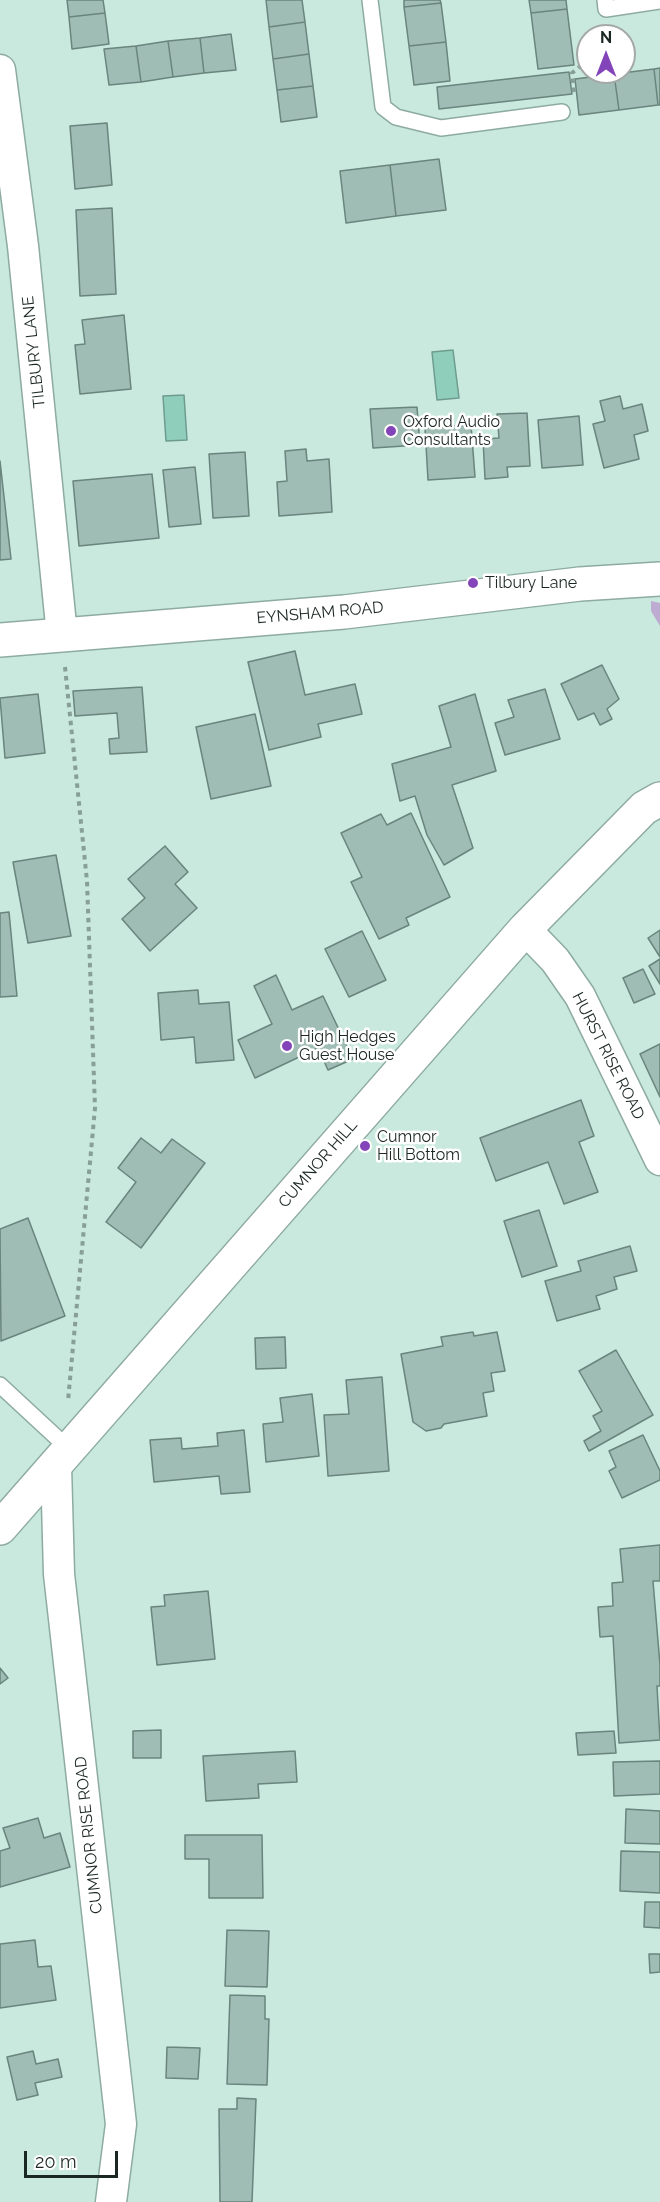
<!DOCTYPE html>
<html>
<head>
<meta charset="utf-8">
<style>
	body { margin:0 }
	#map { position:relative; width:660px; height:2202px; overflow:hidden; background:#c9e8de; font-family:Raleway,sans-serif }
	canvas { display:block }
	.north { position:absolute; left:576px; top:24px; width:60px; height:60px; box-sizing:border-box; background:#fff; border:2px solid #a4a9a7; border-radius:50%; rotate:0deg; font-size:16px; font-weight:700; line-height:24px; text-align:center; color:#1b2723 }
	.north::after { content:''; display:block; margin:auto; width:21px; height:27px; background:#8344b9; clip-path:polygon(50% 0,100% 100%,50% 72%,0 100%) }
	.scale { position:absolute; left:24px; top:2151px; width:94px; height:27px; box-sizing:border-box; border:3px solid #1b2723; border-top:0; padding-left:8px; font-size:18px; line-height:21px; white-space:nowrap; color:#1b2723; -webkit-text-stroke:4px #fff; paint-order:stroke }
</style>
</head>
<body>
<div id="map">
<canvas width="660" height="2202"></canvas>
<div class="north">N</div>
<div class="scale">20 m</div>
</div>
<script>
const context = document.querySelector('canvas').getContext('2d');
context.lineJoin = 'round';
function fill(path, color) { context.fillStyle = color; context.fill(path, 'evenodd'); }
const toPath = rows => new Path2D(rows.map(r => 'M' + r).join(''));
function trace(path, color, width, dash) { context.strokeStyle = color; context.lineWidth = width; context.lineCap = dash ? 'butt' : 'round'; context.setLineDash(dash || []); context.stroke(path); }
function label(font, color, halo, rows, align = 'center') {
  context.font = font + ' Raleway,sans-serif'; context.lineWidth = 5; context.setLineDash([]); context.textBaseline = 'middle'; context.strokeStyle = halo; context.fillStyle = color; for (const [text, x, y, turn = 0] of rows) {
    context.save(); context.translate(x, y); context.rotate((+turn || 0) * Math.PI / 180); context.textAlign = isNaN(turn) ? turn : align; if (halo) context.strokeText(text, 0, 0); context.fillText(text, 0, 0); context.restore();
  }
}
const green = toPath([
	[651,601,660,603,660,626,651,611]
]);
const water = toPath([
	[453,350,459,398,437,400,432,352,453,350],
	[184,395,187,440,166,441,163,396,184,395]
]);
const building = toPath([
	[67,0,103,0,105,13,69,17,67,0],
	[266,0,302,0,305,22,269,27,266,0],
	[404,0,440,0,441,3,404,7,404,0],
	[529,0,566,0,567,9,531,13,529,0],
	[441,3,446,42,409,46,404,7,441,3],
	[567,9,574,65,538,69,531,13,567,9],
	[105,13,109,44,72,49,69,17,105,13],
	[305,22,309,54,273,59,269,27,305,22],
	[231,34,236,70,204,73,200,38,231,34],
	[200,38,204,73,173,77,168,41,200,38],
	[168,41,173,77,141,82,136,46,168,41],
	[446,42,450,81,414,85,409,46,446,42],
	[136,46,141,82,109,85,104,49,136,46],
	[309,54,313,86,277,90,273,59,309,54],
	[660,68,660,105,658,105,654,69,660,68],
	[654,69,658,105,619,110,614,74,654,69],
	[569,72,572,94,439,109,437,87,569,72],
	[614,74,619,110,579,115,575,79,614,74],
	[313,86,317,117,281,122,277,90,313,86],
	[107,123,112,185,75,189,70,126,107,123],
	[439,159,446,210,396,216,390,165,439,159],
	[390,165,396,216,346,223,340,171,390,165],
	[112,208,116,294,80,296,76,210,112,208],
	[124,315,131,389,80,394,75,345,85,344,82,320,124,315],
	[620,396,623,409,642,404,648,431,634,435,639,459,604,468,593,424,605,421,600,401,620,396],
	[417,407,420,445,373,448,370,409,417,407],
	[527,413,530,466,507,467,508,477,485,479,483,439,499,438,497,414,527,413],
	[579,416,583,465,542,468,538,420,579,416],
	[471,425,475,477,428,480,425,428,471,425],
	[306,449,307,461,329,459,332,512,279,516,277,482,287,481,285,451,306,449],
	[245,452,249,516,213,518,209,454,245,452],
	[0,461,11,559,0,560,0,461],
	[195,467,201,524,169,527,163,470,195,467],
	[152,474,159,538,79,546,73,481,152,474],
	[295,651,305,695,355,684,362,714,318,724,321,737,269,750,248,662,295,651],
	[602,665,619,699,607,709,612,719,600,725,594,713,578,720,561,684,602,665],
	[142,687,147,752,110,754,109,739,119,738,117,713,75,716,73,691,142,687],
	[545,689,560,739,505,755,495,723,514,717,508,700,545,689],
	[38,694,45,753,5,758,0,698,38,694],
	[475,694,496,771,452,785,473,848,444,865,427,835,415,796,400,801,392,764,451,747,439,706,475,694],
	[255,714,271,786,211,799,196,727,255,714],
	[411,813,450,897,406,918,409,925,379,939,351,882,362,877,341,833,381,814,387,825,411,813],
	[165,846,188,872,175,884,197,908,150,951,122,919,145,898,128,879,165,846],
	[56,855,71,936,28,943,13,862,56,855],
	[9,912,17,996,0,997,0,913,9,912],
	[660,930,660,957,648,938,660,930],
	[362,931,386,980,349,997,325,949,362,931],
	[660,959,660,984,649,966,660,959],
	[643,969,655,994,634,1003,623,978,643,969],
	[276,975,292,1010,323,996,353,1059,328,1070,318,1048,255,1078,238,1040,272,1024,254,986,276,975],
	[198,990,199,1004,229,1002,234,1060,196,1063,194,1037,161,1040,158,993,198,990],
	[660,1044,660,1097,640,1054,660,1044],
	[581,1100,594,1136,579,1142,598,1192,564,1204,548,1162,496,1181,480,1138,581,1100],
	[141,1138,161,1153,172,1139,205,1163,141,1248,106,1222,136,1182,118,1168,141,1138],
	[539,1210,557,1266,522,1277,504,1221,539,1210],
	[28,1218,65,1316,1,1341,0,1229,28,1218],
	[630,1246,637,1271,614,1277,617,1289,596,1296,600,1309,557,1321,545,1281,581,1271,578,1261,630,1246],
	[473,1332,474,1336,497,1332,505,1371,491,1373,494,1391,483,1393,487,1416,444,1424,441,1428,426,1431,413,1422,401,1354,443,1346,441,1337,473,1332],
	[285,1337,286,1368,256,1369,255,1338,285,1337],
	[616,1350,653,1415,589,1451,584,1441,601,1431,593,1416,602,1411,579,1371,616,1350],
	[382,1377,389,1471,328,1476,324,1415,349,1414,346,1380,382,1377],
	[312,1394,319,1456,266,1462,263,1424,283,1422,280,1398,312,1394],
	[244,1430,250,1492,221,1494,219,1476,154,1482,150,1440,181,1438,182,1449,218,1446,217,1433,244,1430],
	[643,1435,660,1471,660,1480,622,1498,609,1471,616,1467,609,1451,643,1435],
	[660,1545,660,1581,653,1581,660,1665,660,1686,657,1686,660,1740,619,1743,613,1636,600,1637,598,1607,613,1606,612,1583,623,1582,620,1549,660,1545],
	[208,1591,215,1659,157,1665,151,1607,165,1606,164,1595,208,1591],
	[0,1668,8,1678,0,1684,0,1668],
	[161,1730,161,1758,133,1758,133,1731,161,1730],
	[614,1731,616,1753,578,1755,576,1733,614,1731],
	[295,1751,297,1782,258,1784,259,1798,206,1801,203,1756,295,1751],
	[660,1761,660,1794,614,1796,613,1762,660,1761],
	[626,1809,660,1811,660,1844,625,1843,626,1809],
	[38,1818,44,1838,60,1833,70,1867,0,1887,0,1851,10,1848,3,1828,38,1818],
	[185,1835,262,1835,263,1898,209,1898,209,1859,185,1859,185,1835],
	[621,1851,660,1852,660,1893,620,1891,621,1851],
	[645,1902,660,1902,660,1928,644,1927,645,1902],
	[227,1930,269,1931,267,1987,225,1986,227,1930],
	[35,1940,38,1967,51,1966,56,2000,0,2008,0,1944,35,1940],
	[649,1954,660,1954,660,1972,650,1973,649,1954],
	[230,1995,265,1996,265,2019,269,2019,267,2085,227,2084,230,1995],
	[167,2047,200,2048,198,2079,166,2078,167,2047],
	[33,2051,36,2064,58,2059,62,2077,35,2083,38,2095,17,2100,7,2057,33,2051],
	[237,2098,256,2099,252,2202,220,2202,219,2109,237,2109,237,2098]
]);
const path = toPath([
	[574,92,572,73,588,60],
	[65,667,87,881,95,1108,68,1401]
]);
const lane = toPath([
	[370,0,383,107,396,117,441,128,562,112],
	[605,0,606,9,660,1],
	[0,1385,69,1449]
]);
const street = toPath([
	[0,70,23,246,62,635],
	[525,929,555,960,580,996,660,1160],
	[56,1466,59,1574,121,2124,111,2202]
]);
const secondary = toPath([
	[0,640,344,612,580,584,660,579],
	[0,1528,525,929,644,808,660,799]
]);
const markers = [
	[391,431,6,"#8344b9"],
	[473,583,6,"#8344b9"],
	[287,1046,6,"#8344b9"],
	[365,1146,6,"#8344b9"]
];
const streetNames = [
	["TILBURY LANE",34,352,-96],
	["EYNSHAM ROAD",320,613,-5],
	["HURST RISE ROAD",608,1056,63],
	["CUMNOR HILL",318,1164,-49],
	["CUMNOR RISE ROAD",89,1835,-96]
];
const poiNames = [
	["Oxford Audio",403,422],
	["Consultants",403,440],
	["Tilbury Lane",485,583],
	["High Hedges",299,1037],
	["Guest House",299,1055],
	["Cumnor",377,1137],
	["Hill Bottom",377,1155]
];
fill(green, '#bdabd1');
fill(water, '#90cebc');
trace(water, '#6d9c8e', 1.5);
fill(building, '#9fbdb4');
trace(building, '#69857d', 1.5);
trace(lane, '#8eaba2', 18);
trace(street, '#8eaba2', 33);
trace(secondary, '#8eaba2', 36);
trace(path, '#879f97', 4, [4.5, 4.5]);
trace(lane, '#fff', 15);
trace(street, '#fff', 30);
trace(secondary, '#fff', 33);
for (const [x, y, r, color] of markers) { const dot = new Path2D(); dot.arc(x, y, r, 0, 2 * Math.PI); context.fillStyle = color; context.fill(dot); trace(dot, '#fff', 2); }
label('16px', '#1b2723', '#fff', streetNames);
label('16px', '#1b2723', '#fff', poiNames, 'left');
</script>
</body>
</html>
